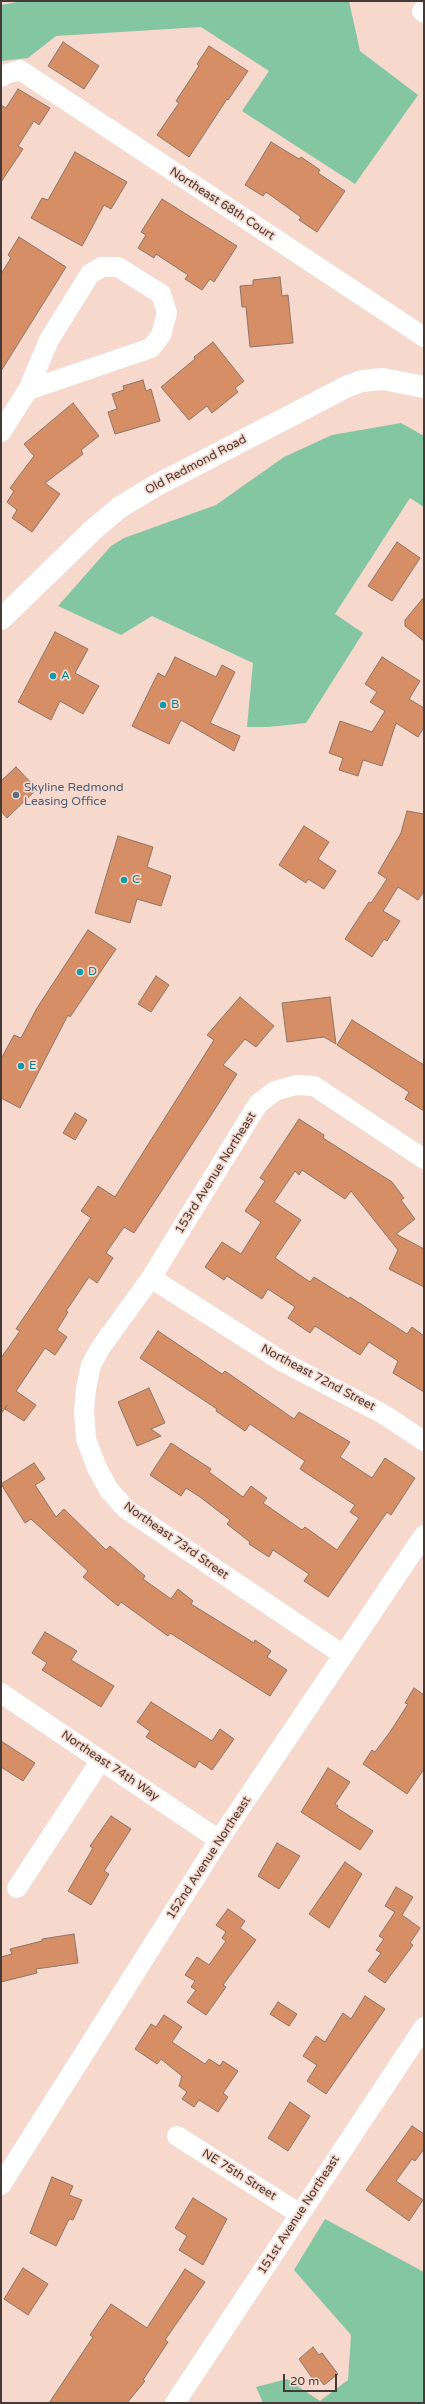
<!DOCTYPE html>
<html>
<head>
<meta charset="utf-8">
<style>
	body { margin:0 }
	#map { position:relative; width:425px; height:2404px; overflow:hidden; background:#f6d8cc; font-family:"Varela Round",sans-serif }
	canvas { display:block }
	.frame { position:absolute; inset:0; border:2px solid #453a35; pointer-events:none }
	.scale { position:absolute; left:283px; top:2374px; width:54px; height:18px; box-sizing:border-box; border:2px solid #453a35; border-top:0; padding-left:5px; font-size:12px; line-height:14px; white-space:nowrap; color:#453a35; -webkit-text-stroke:3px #f6d8cc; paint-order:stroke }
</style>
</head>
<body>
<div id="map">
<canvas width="425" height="2404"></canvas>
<div class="frame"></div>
<div class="scale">20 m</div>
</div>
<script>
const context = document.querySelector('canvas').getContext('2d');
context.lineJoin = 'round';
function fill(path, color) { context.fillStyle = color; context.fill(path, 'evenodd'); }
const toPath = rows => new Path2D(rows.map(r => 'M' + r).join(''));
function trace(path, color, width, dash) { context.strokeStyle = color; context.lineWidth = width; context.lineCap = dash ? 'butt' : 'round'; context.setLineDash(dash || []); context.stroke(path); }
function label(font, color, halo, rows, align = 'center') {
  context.font = font + ' "Varela Round",sans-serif'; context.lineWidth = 3.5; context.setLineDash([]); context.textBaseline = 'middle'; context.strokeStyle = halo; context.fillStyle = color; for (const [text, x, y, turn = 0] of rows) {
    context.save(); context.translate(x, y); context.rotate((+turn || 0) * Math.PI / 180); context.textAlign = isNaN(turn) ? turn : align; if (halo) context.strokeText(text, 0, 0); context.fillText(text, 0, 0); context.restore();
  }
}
const green = toPath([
	[23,1,349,1,360,51,418,95,355,184,242,111,269,71,201,27,56,36,28,58,1,61,1,5],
	[401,423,424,436,424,507,410,498,335,614,363,633,306,723,268,727,247,727,253,663,152,616,121,635,58,606,111,546,124,538,216,505,284,457,332,435],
	[325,2219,424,2272,424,2403,263,2403,256,2387,287,2379,320,2401,348,2380,351,2335,294,2270]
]);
const building = toPath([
	[63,42,99,66,84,89,48,66,63,42],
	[209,46,248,71,228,100,227,99,189,157,157,135,179,103,176,101,199,66,197,64,209,46],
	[18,89,50,108,39,125,34,121,18,146,23,149,1,182,1,105,6,108,18,89],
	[271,142,299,159,301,157,320,170,318,173,345,191,317,232,299,220,301,217,266,192,263,196,245,185,271,142],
	[75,152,127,182,111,209,104,205,82,246,31,218,42,198,48,200,75,152],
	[162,199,237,246,214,282,210,279,202,290,185,279,188,275,156,254,154,258,138,248,146,235,141,232,162,199],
	[19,237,66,267,1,371,1,274,11,258,8,255,19,237],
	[280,277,282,296,288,295,293,343,250,347,246,307,242,307,240,286,253,285,253,280,280,277],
	[213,342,244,381,235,388,238,392,212,413,207,406,189,420,161,387,195,359,194,357,213,342],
	[143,380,146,391,151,389,160,421,115,434,108,412,117,409,112,394,124,390,123,386,143,380],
	[73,403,99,436,81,450,83,454,45,483,60,494,32,532,12,518,17,510,7,502,14,491,10,488,34,456,24,444,73,403],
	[397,542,420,558,392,601,368,586,397,542],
	[424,597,424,641,405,626,405,620,424,597],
	[55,632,88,649,75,673,99,686,83,714,60,701,51,720,18,702,55,632],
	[175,657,216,677,222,665,235,672,210,723,240,736,234,751,181,720,169,744,132,726,158,673,165,677,175,657],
	[382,657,420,681,409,699,424,708,424,727,418,737,396,723,382,766,363,760,358,776,339,770,343,758,329,753,340,721,372,732,385,711,370,702,377,692,365,684,382,657],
	[16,767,37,789,7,818,1,811,1,781,16,767],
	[407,811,424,814,424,891,418,900,398,887,383,911,400,921,387,941,384,939,372,957,345,939,369,902,371,903,387,879,378,873,401,833,407,811],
	[304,826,329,842,318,859,336,871,324,889,308,879,306,883,279,865,304,826],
	[118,836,153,847,147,867,171,876,161,906,137,899,130,923,95,913,118,836],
	[88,930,116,949,70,1017,68,1015,20,1108,1,1098,1,1059,14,1035,21,1038,37,1008,88,930],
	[156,976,169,985,151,1012,138,1004,156,976],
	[240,997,274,1026,256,1047,245,1039,223,1065,237,1074,215,1109,134,1233,124,1227,106,1253,113,1258,97,1283,89,1277,66,1311,68,1312,57,1330,67,1337,55,1355,45,1348,16,1391,36,1405,24,1421,5,1409,7,1405,1,1414,1,1358,20,1331,16,1329,91,1218,81,1211,98,1186,115,1197,214,1040,207,1035,240,997],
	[330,997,336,1044,324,1037,287,1042,282,1003,330,997],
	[352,1020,424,1065,424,1111,405,1099,409,1092,337,1045,352,1020],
	[75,1113,87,1120,75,1140,63,1133,75,1113],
	[299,1119,324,1135,323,1138,392,1182,404,1198,401,1200,415,1219,396,1234,424,1249,424,1287,389,1269,398,1250,351,1191,345,1199,302,1170,299,1175,295,1171,274,1202,301,1220,275,1258,310,1282,314,1277,349,1299,350,1297,407,1334,412,1327,424,1336,424,1392,393,1373,398,1361,369,1342,360,1355,315,1326,310,1333,288,1318,295,1307,268,1289,262,1299,227,1276,224,1280,205,1267,222,1242,241,1254,261,1222,245,1211,265,1181,260,1178,299,1119],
	[158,1331,222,1374,225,1371,294,1419,299,1412,350,1442,340,1457,372,1478,385,1458,415,1478,391,1515,387,1512,328,1597,304,1581,309,1574,273,1550,269,1557,249,1544,250,1542,227,1524,230,1520,200,1497,186,1488,181,1496,150,1475,171,1443,211,1469,209,1472,243,1497,251,1486,267,1498,263,1503,302,1530,305,1527,337,1550,359,1518,350,1512,355,1505,300,1469,305,1461,250,1424,245,1431,216,1411,217,1409,140,1358,158,1331],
	[149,1388,165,1423,151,1429,161,1436,137,1446,118,1402,149,1388],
	[34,1463,45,1479,35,1485,56,1517,64,1509,106,1550,110,1546,145,1576,143,1579,171,1599,178,1589,193,1601,191,1604,254,1643,255,1640,271,1651,267,1657,287,1670,270,1696,170,1633,168,1636,121,1602,118,1606,83,1577,88,1571,31,1519,25,1523,1,1484,34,1463],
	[45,1632,77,1651,71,1660,114,1686,101,1707,42,1670,47,1663,32,1653,45,1632],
	[414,1688,424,1695,424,1769,407,1794,363,1764,372,1750,375,1752,390,1732,408,1704,405,1703,414,1688],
	[151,1702,212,1741,220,1729,234,1739,212,1770,199,1761,195,1768,146,1737,150,1731,137,1722,151,1702],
	[1,1741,35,1763,23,1781,1,1767,1,1741],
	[328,1768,350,1782,335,1804,338,1806,337,1808,373,1831,360,1850,301,1812,328,1768],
	[111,1816,131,1829,104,1871,109,1874,91,1905,68,1891,93,1848,90,1846,111,1816],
	[277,1843,300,1856,279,1889,258,1876,277,1843],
	[345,1862,362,1874,329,1928,309,1914,345,1862],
	[396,1887,413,1897,402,1915,420,1928,410,1943,413,1945,385,1983,368,1971,381,1953,376,1950,384,1939,379,1936,395,1912,385,1906,396,1887],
	[228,1909,245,1921,240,1928,256,1940,223,1985,226,1987,206,2015,187,2002,196,1990,191,1987,195,1981,185,1975,197,1957,209,1965,226,1941,222,1938,226,1932,216,1925,228,1909],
	[74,1934,78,1963,36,1969,37,1973,1,1982,1,1957,12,1954,10,1949,42,1941,42,1939,74,1934],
	[365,1996,385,2009,326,2094,307,2081,317,2065,303,2056,316,2036,325,2042,343,2013,351,2019,365,1996],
	[278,2002,297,2014,289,2026,270,2014,278,2002],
	[164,2015,182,2027,172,2042,205,2064,209,2059,220,2066,223,2061,238,2071,223,2093,228,2097,218,2112,199,2100,194,2107,182,2099,187,2092,179,2086,182,2076,161,2059,157,2064,135,2049,151,2024,156,2027,164,2015],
	[290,2102,310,2116,288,2151,268,2138,290,2102],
	[412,2126,424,2134,424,2149,415,2161,412,2159,396,2181,423,2200,409,2221,366,2190,412,2126],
	[52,2177,73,2186,69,2195,82,2200,73,2220,69,2219,56,2246,30,2233,52,2177],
	[193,2198,227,2219,203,2265,179,2250,187,2236,175,2228,193,2198],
	[23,2268,48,2284,28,2315,4,2299,23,2268],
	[185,2269,205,2282,165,2340,168,2342,143,2380,145,2381,127,2403,49,2403,93,2337,90,2335,111,2304,147,2328,185,2269],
	[313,2347,319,2355,322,2353,338,2374,324,2385,320,2380,318,2382,315,2378,313,2379,299,2359,313,2347]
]);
const street = toPath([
	[422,11,424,13],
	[1,77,6,74,20,70,424,337],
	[1,432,28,390,49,340,90,274,102,267,118,267,161,294,167,313,161,335,151,348,28,390],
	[151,1278,283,1362,383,1414,424,1441],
	[342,1654,126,1509,109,1490,97,1468,86,1439,84,1410,86,1389,91,1365,101,1347,151,1278,258,1104,275,1091,296,1085,314,1086,424,1159],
	[1,1693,219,1840],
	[17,1888,101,1760],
	[177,2136,300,2214],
	[1,2185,219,1840,424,1535],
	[175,2403,424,2027]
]);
const secondary = toPath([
	[1,619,93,530,120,507,155,486,348,386,362,381,383,379,424,387]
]);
const markers = [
	[53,676,4,"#0f9aa8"],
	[163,705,4,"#0f9aa8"],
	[16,795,4,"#5c6f8a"],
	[124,880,4,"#0f9aa8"],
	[80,972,4,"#0f9aa8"],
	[21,1066,4,"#0f9aa8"]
];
const streetNames = [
	["Northeast 68th Court",222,204,33],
	["Old Redmond Road",196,465,-28],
	["153rd Avenue Northeast",216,1173,-58],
	["Northeast 72nd Street",318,1378,28],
	["Northeast 73rd Street",176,1541,35],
	["Northeast 74th Way",110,1766,34],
	["152nd Avenue Northeast",209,1858,-57],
	["NE 75th Street",239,2175,32],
	["151st Avenue Northeast",299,2215,-57]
];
const cultureNames = [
	["A",61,676],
	["B",171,705],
	["C",132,880],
	["D",88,972],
	["E",29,1066]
];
const serviceNames = [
	["Skyline Redmond",24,788],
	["Leasing Office",24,802]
];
fill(green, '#84c6a1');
fill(building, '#d58e65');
trace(building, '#8d7567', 1);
trace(street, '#fff', 20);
trace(secondary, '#fff', 22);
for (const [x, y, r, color] of markers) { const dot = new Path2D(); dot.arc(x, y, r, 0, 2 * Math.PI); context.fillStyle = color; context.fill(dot); trace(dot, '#f6d8cc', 1.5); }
label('12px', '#453a35', '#f6d8cc', streetNames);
label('12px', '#0d838f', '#f6d8cc', cultureNames, 'left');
label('12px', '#4e5e75', '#f6d8cc', serviceNames, 'left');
</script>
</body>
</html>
